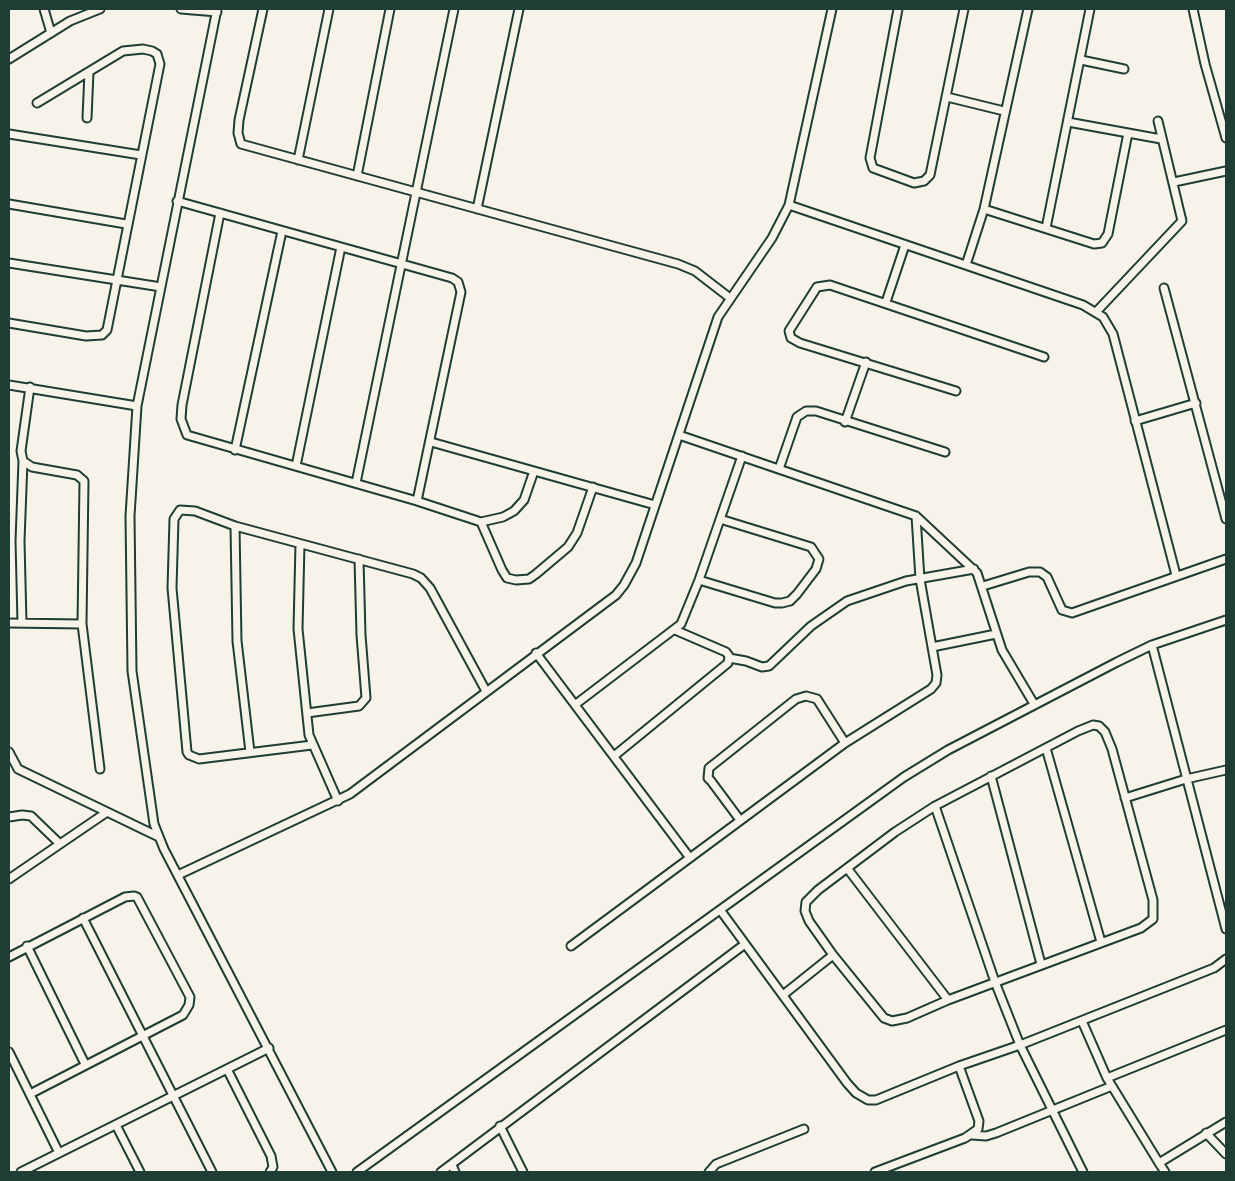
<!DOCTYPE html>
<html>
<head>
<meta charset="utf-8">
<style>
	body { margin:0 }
	#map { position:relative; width:1235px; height:1181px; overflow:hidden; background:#f7f3e8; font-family:Mynerve,sans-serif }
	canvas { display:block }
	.frame { position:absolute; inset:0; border:10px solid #1f3d34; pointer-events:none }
</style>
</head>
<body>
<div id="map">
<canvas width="1235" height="1181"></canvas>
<div class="frame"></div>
</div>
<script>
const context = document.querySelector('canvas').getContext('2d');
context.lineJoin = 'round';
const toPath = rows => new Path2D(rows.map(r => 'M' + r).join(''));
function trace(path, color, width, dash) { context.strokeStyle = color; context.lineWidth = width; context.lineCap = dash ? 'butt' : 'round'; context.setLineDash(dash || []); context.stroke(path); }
const minor = toPath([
	[44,9,51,33],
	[181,9,217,12],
	[217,9,137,406,130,516,132,671,154,824,164,849,332,1172],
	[263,9,239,120,238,133,241,144,678,264,695,271,730,298],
	[898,9,870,158,873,168,914,183,924,181,930,175,964,9],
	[1193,9,1205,64,1226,138],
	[9,59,70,21,100,9],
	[1081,60,1124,69],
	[947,97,1004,111],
	[87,118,89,72],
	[1068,122,1161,139],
	[9,134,141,155],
	[298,160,329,9],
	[357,176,390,9],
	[1174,182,1226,171],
	[177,201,452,278,458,282,461,292,417,501],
	[9,204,126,224],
	[789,205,1083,305,1103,317,1113,334,1176,575],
	[477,209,519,9],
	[984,209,1094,244,1102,243,1108,234,1128,133],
	[220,213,182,405,181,419,187,435,417,501,481,522,502,570,507,578,516,580,529,579,536,574,568,547,577,533,593,487],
	[1046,228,1090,9],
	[9,263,161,287],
	[966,265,984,209,1028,9],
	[1164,288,1226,519],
	[886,302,905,245],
	[1097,311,1182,221,1158,121],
	[9,323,86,336,102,335,107,330,160,64,157,54,152,51,143,49,123,51,37,103],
	[9,385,137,406],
	[30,387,21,451,23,461,32,467,77,475,84,481,82,624,100,769],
	[956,391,800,343,791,338,789,331,817,287,830,285,1044,357],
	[1135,421,1196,403],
	[845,422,866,362],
	[679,435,916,516,977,573,1002,650,1034,704],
	[431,442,655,505],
	[235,450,282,231],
	[296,466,341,247],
	[779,469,797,417,806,411,816,411,945,452],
	[356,483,454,9],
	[916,516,920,579,932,647],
	[481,522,503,517,514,511,524,500,534,471],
	[235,526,237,641,250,752],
	[300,544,298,629,309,735,338,801],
	[699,580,775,603,782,603,790,601,797,594,816,569,819,559,811,547,720,519],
	[983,586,1029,572,1040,572,1047,577,1062,610,1072,613,1226,559],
	[9,623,82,624],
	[22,623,20,541,23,461],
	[1152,645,1226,929],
	[536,653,690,858],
	[729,658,746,661,762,667,769,666,811,626,847,601,906,581,974,569],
	[576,704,681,624,699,580,742,456],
	[307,713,359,706,366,698,361,635,359,559],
	[1093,725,1099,726,1105,732,1112,749,1153,900,1153,919,1141,928,948,1000,907,1018,892,1021,884,1018,833,955,809,921,805,911,806,902,818,890,895,832,935,806,1078,731,1093,725],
	[312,745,199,759,189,755,187,752,172,588,174,519,180,510,195,511,235,526,413,574,421,578,430,588,486,691],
	[1046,748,1101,942],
	[9,752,18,769,159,837],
	[614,756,728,663,729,656,726,652,675,630],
	[991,776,1041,964],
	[1125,798,1186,779,1226,770],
	[935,806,995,982,1020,1045,1083,1172],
	[9,817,22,815,31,816,60,844,9,879],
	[740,820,711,781,708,778,709,768,796,699,806,696,817,699,845,743],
	[60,844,107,812],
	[847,868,948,1000],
	[178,875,350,794,616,595,624,585,636,563,718,317,772,238,789,205,832,9],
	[721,911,847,1083,856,1093,868,1100,876,1100,959,1066,1020,1045,1214,968,1226,959],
	[83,918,212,1172],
	[27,946,85,1064],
	[571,946,845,743,931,689,936,683,937,675,932,647,996,634],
	[9,957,125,897,134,896,137,897,190,997,189,1005,183,1015,30,1094],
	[783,995,833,955],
	[1082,1021,1107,1078,1226,1030],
	[9,1052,59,1153],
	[227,1069,271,1156,273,1167,270,1172],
	[1107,1078,1159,1163,1226,1122],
	[116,1125,140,1172],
	[500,1126,523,1172],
	[1206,1133,1226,1154],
	[972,1135,986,1136,996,1133,1112,1086],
	[1159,1163,1165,1172],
	[452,1165,455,1172],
	[21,1172,269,1048],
	[357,1172,904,777,948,750,1117,662,1152,645,1226,620],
	[441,1172,745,944],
	[709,1172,716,1164,804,1129],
	[875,1172,965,1138,978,1129,979,1121,959,1066]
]);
trace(minor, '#1f3d34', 11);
trace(minor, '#f7f3e8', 7);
</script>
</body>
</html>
